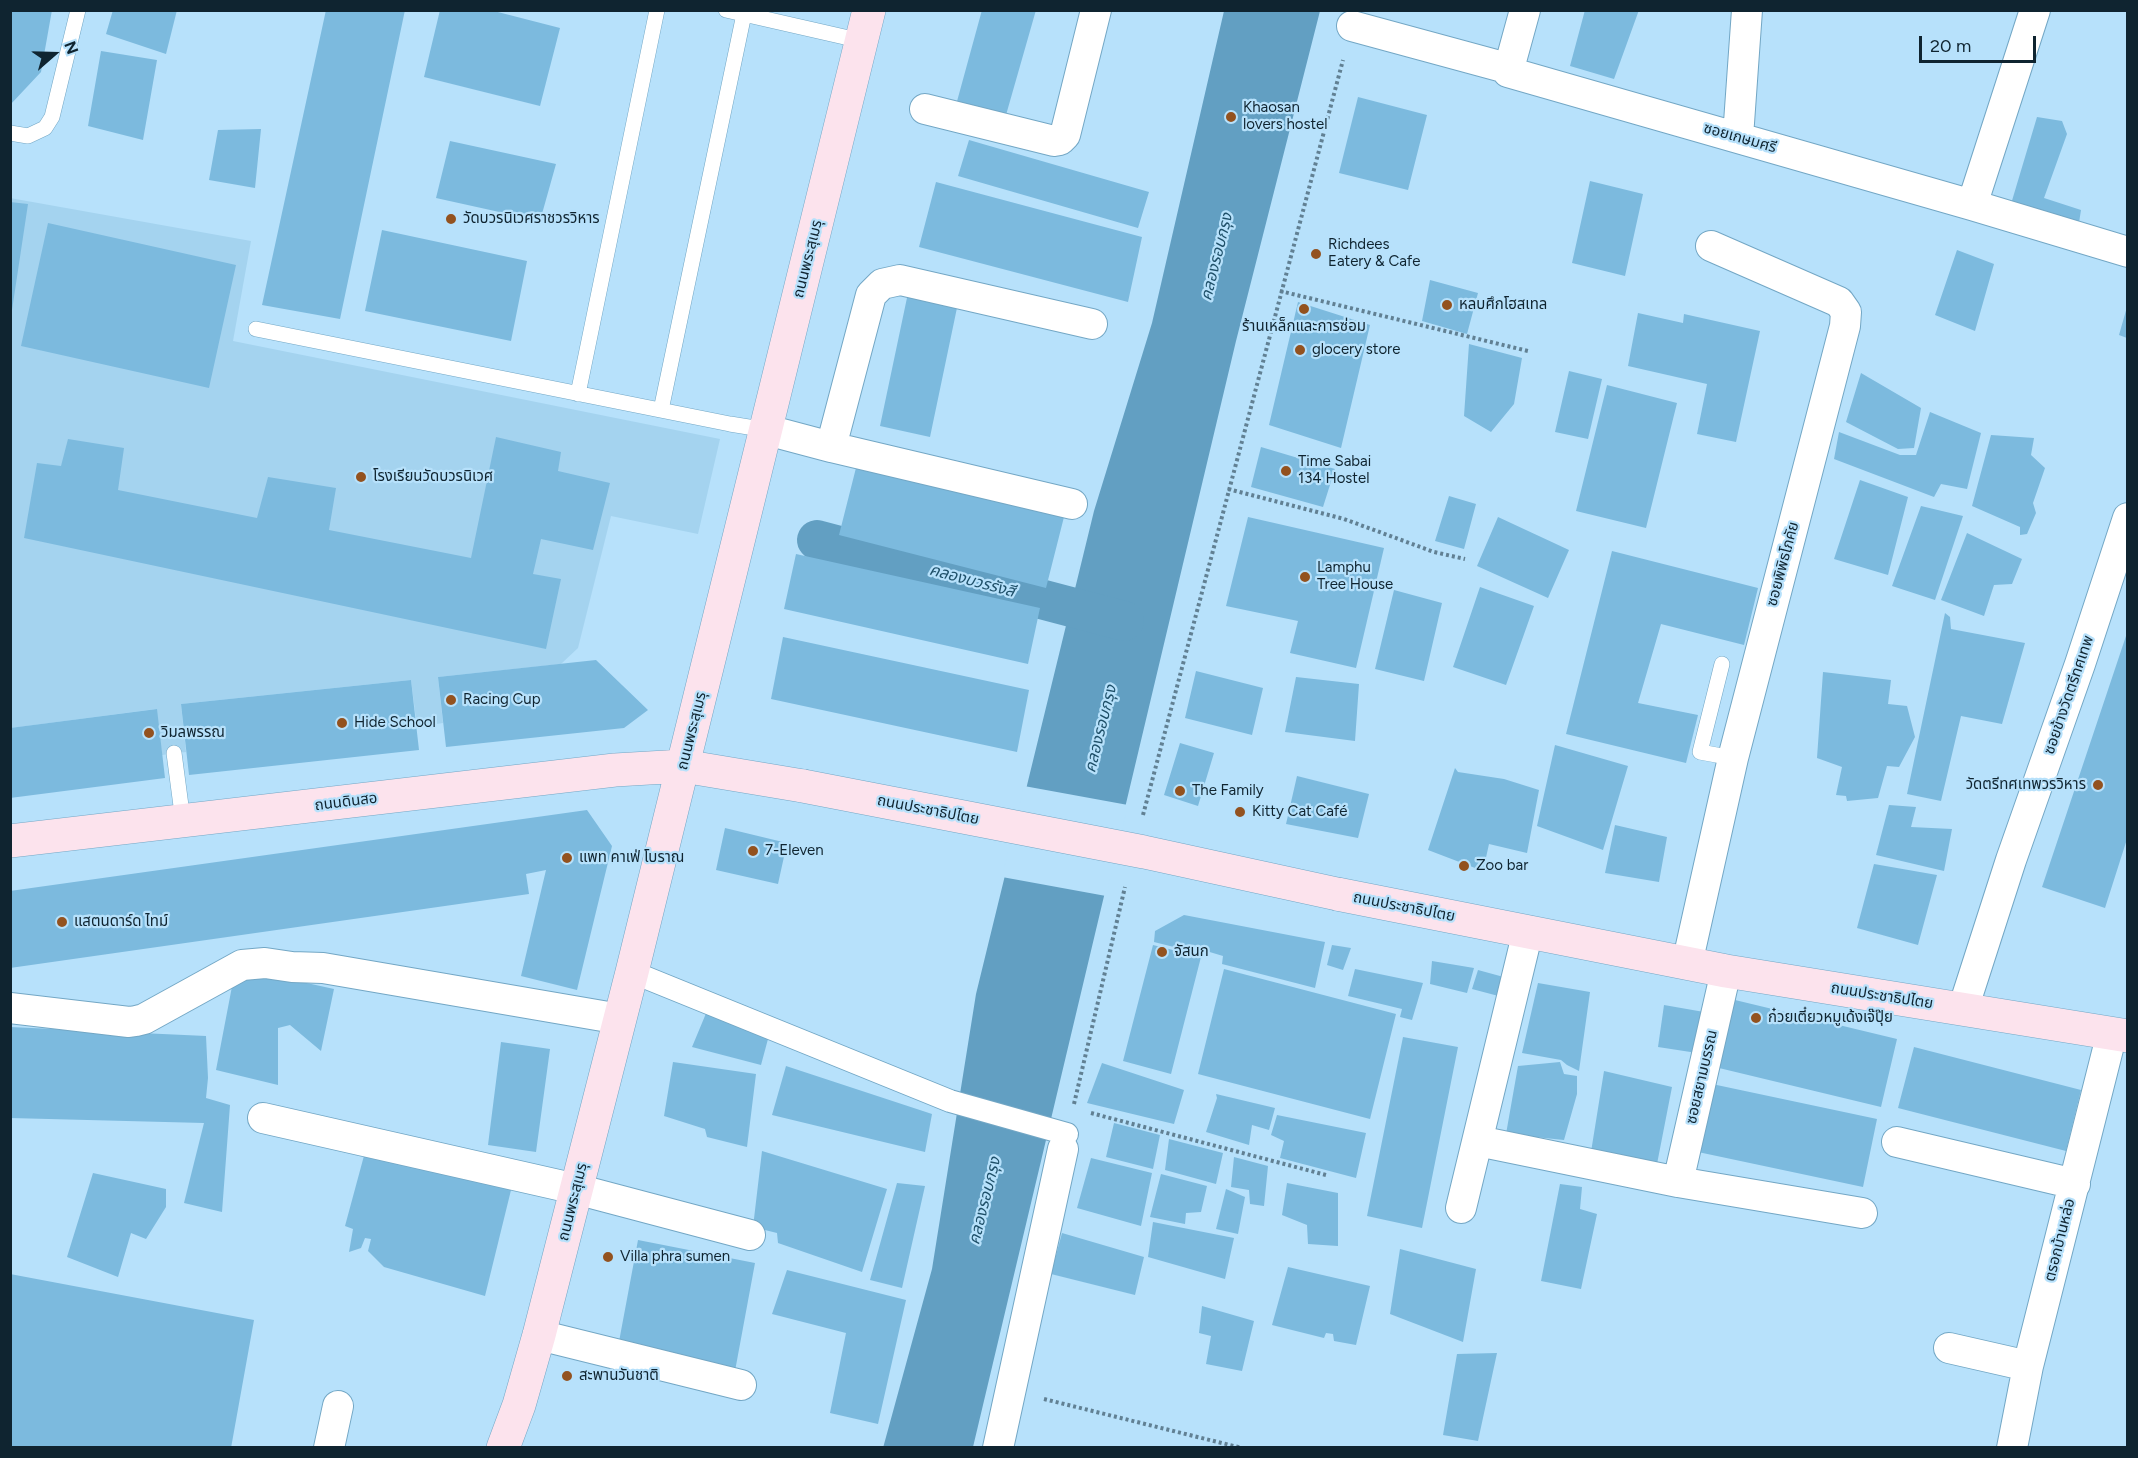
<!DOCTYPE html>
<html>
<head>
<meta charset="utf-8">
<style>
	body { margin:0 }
	#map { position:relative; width:2138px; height:1458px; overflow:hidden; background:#b7e1fb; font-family:Figtree,sans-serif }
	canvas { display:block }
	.frame { position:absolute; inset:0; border:12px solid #0f2430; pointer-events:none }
	.north { position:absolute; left:24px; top:24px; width:60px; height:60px; -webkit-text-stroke:4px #b7e1fb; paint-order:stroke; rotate:70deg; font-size:16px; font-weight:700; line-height:24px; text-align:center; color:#0f2430 }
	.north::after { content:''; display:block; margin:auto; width:21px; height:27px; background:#0f2430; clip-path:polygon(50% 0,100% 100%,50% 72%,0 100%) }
	.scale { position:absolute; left:1919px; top:36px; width:117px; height:27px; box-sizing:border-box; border:3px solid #0f2430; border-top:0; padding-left:8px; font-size:18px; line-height:21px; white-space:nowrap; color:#0f2430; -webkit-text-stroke:4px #b7e1fb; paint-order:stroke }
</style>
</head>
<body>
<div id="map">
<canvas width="2138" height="1458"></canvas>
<div class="frame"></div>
<div class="north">N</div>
<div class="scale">20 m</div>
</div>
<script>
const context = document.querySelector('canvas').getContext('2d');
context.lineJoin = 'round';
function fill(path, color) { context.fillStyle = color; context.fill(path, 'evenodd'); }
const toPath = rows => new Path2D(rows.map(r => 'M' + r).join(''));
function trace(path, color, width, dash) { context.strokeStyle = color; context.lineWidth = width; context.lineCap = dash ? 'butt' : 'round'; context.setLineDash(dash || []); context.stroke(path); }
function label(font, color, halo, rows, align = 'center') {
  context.font = font + ' Figtree,"Noto Sans Thai",sans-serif'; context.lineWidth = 4.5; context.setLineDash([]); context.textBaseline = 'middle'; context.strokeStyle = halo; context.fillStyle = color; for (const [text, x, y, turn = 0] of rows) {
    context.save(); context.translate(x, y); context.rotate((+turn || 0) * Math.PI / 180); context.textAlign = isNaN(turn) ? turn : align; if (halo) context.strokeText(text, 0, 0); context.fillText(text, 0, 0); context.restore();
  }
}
const built = toPath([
	[10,198,251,241,233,341,720,439,698,534,611,516,578,648,561,664,438,677,443,723,417,727,411,680,181,704,186,752,162,755,156,709,11,728]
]);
const water = toPath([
	[1224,11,1320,11,1236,341,973,1447,883,1448,932,1269,976,994,1094,511,1152,323]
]);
const pier = toPath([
	[1024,786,1128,805,1106,896,1002,877]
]);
const canal = toPath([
	[817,540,1124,621]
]);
const building = toPath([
	[10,10,52,10,41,72,10,105],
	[113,10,177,10,166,54,106,34],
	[326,10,405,10,340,319,262,305],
	[440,10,490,10,560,28,540,106,424,77],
	[982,10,1036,10,1006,115,956,105],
	[1585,10,1639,10,1614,79,1570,66],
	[101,51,157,60,143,140,88,126],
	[1358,97,1427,115,1408,190,1339,173],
	[2037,117,2062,121,2067,134,2044,198,2081,210,2078,229,2011,204],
	[261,129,255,188,209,180,218,130],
	[969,140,1149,192,1138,228,958,176],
	[450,141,556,164,540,221,436,198],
	[1590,181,1643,194,1625,276,1572,263],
	[936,182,1142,237,1128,302,919,247],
	[10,202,28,204,12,310,10,309],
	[48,223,236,265,209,388,21,346],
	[382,230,527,261,511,341,365,311],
	[1957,250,1994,264,1975,331,1935,315],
	[1430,280,1478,293,1467,334,1422,321],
	[908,293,958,303,930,437,880,426],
	[1298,302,1370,325,1341,448,1269,425],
	[2127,307,2127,338,2119,335],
	[1638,313,1683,323,1684,314,1760,331,1736,442,1697,434,1707,384,1628,366],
	[1469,344,1522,358,1514,404,1491,432,1464,416],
	[1569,371,1602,379,1588,439,1555,432],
	[1861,373,1921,408,1914,448,1898,449,1846,422],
	[1607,385,1677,403,1646,528,1576,511],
	[1930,412,1981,433,1967,489,1941,484,1934,497,1834,459,1839,432,1900,455,1916,455],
	[1991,435,2034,438,2031,455,2045,468,2033,503,2036,513,2027,534,2020,535,2020,527,1972,506],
	[496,437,561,452,558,471,610,483,593,550,541,539,533,574,561,579,546,649,24,538,37,463,61,466,68,439,124,448,118,490,257,518,268,477,336,488,329,530,471,558],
	[1261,447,1335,469,1323,507,1251,487],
	[858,460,1065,513,1046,588,839,535],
	[1860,480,1908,497,1888,575,1834,559],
	[1449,496,1476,504,1464,549,1435,541],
	[1921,506,1963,516,1935,600,1892,586],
	[1248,517,1384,548,1356,668,1290,653,1298,621,1226,606],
	[1498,517,1569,550,1548,598,1477,566],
	[1967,533,2022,559,2012,584,1994,585,1984,616,1941,600],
	[1612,551,1758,588,1744,645,1661,624,1638,703,1698,715,1686,763,1566,734],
	[796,554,1040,608,1028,664,784,609],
	[1480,587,1534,606,1506,685,1453,667],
	[1394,590,1442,603,1424,681,1375,669],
	[1945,613,1950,617,1951,629,2025,643,2002,724,1961,716,1941,801,1907,794],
	[2127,633,2127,839,2105,908,2042,887],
	[783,637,1029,690,1017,752,771,699],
	[596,660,648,710,624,728,446,747,438,677],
	[1196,671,1263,688,1252,735,1185,718],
	[1823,672,1891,680,1888,704,1907,706,1915,737,1899,767,1887,766,1878,798,1847,801,1846,796,1836,795,1842,767,1817,758],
	[1296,677,1359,684,1355,741,1285,732],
	[411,680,419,750,189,775,181,704],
	[157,709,165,778,10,798,10,728],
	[1180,743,1214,753,1198,806,1164,795],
	[1555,745,1628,766,1603,850,1537,826],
	[1455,768,1458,772,1504,779,1539,790,1527,853,1489,844,1483,871,1428,850],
	[1297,776,1369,794,1358,838,1286,824],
	[1889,805,1916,807,1911,827,1952,829,1944,871,1876,855],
	[587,810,612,846,577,990,521,976,546,870,526,874,529,894,10,968,10,891],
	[1615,825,1667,837,1659,882,1605,873],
	[725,828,787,843,778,884,716,870],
	[1874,864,1937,875,1918,945,1857,928],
	[1184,915,1325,942,1315,988,1222,964,1223,956,1203,950,1202,954,1154,942,1155,931],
	[1153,945,1201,957,1171,1074,1123,1061],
	[1332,945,1351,948,1343,970,1327,965],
	[1432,961,1474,968,1467,993,1430,984],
	[1224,969,1396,1014,1370,1119,1198,1074],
	[1355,969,1423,983,1412,1020,1400,1017,1402,1009,1348,996],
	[1478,970,1511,979,1506,998,1472,989],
	[261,973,334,989,321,1051,290,1025,278,1028,278,1085,216,1070,234,976],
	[1538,983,1590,992,1579,1071,1567,1065,1561,1060,1522,1053],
	[1735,1000,1897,1039,1881,1107,1719,1068],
	[1664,1005,1704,1012,1697,1053,1658,1047],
	[707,1011,768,1039,761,1065,692,1047],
	[10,1027,206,1036,208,1078,206,1098,230,1105,222,1212,184,1203,204,1123,10,1118],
	[1403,1037,1458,1047,1422,1228,1367,1216],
	[501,1042,550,1049,536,1152,488,1145],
	[1914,1047,2081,1090,2066,1151,1898,1108],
	[673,1062,756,1074,747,1147,707,1137,705,1129,664,1116],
	[1560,1062,1564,1074,1577,1076,1577,1094,1564,1140,1506,1134,1518,1066],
	[1102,1063,1184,1090,1174,1124,1087,1103],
	[786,1066,932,1114,925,1152,772,1115],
	[1604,1071,1672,1087,1657,1164,1591,1152],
	[1712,1084,1877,1119,1863,1187,1698,1152],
	[1216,1094,1275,1108,1269,1130,1252,1125,1249,1145,1206,1132,1217,1098],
	[1277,1115,1366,1133,1356,1178,1280,1158,1284,1141,1271,1135],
	[1114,1123,1160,1135,1153,1169,1106,1157],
	[1169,1139,1223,1153,1216,1184,1165,1170],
	[762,1151,887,1189,862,1272,778,1243,777,1233,753,1227],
	[365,1152,512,1186,485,1296,384,1267,368,1251,371,1239,365,1238,361,1248,349,1252,353,1229,345,1226],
	[1234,1157,1268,1166,1264,1206,1250,1204,1249,1190,1231,1187],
	[1091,1158,1152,1173,1141,1226,1077,1208],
	[93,1173,166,1189,166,1207,146,1239,131,1233,118,1277,67,1257],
	[1161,1174,1207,1186,1201,1212,1186,1213,1185,1224,1150,1217],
	[897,1183,925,1186,902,1288,870,1280],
	[1287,1183,1338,1193,1338,1246,1308,1244,1307,1225,1282,1215],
	[1560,1184,1582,1187,1580,1209,1597,1214,1581,1289,1541,1281],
	[1226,1189,1245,1197,1238,1234,1216,1229],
	[1153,1222,1234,1238,1225,1279,1148,1257],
	[1062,1233,1144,1257,1135,1295,1051,1274],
	[638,1240,755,1263,735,1371,618,1347],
	[1400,1249,1476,1269,1463,1342,1390,1314],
	[1288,1267,1370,1286,1356,1345,1334,1341,1333,1334,1326,1333,1324,1338,1272,1325],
	[787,1270,906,1300,878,1424,830,1413,846,1333,772,1314],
	[10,1274,254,1320,231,1448,10,1448],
	[1202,1306,1254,1321,1242,1371,1206,1364,1211,1336,1199,1333],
	[1497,1353,1478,1441,1443,1435,1457,1354]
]);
const path = toPath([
	[1280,291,1528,351],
	[1228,489,1344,519,1434,552,1465,559],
	[1143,815,1343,60],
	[1074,1104,1125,887],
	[1091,1113,1326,1175],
	[1044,1399,1242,1448]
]);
const service = toPath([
	[726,10,862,41],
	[10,133,28,136,45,128,52,117,78,10],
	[256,329,730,424,767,430],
	[578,394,657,10],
	[661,410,744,14],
	[1722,664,1700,752,1733,758],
	[174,753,183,821]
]);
const pedestrian = toPath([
	[632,972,950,1101,1067,1134]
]);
const minor = toPath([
	[1352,26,1503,67,1508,72,1972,205,2128,252],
	[1508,72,1525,10],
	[925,109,1054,141,1060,140,1065,135,1096,10],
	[1738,137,1747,10],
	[1972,205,2035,10],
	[767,430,831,447,1072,504],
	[831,447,871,295,882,284,900,280,1092,324],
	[1687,964,1733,758,1845,326,1846,312,1839,302,1711,246],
	[10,1008,129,1022,136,1021,144,1019,242,965,265,963,292,967,323,968,620,1019],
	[1963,1009,2011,860,2080,664,2128,518],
	[263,1118,576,1189,750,1235],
	[1478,1141,1678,1182,1862,1213],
	[1897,1142,2075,1184],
	[1678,1182,1726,971],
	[1461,1208,1528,931],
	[539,1335,741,1385],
	[1949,1348,2028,1366],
	[329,1448,338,1406],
	[998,1448,1063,1149],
	[2012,1448,2028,1366,2112,1033]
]);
const secondary = toPath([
	[10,841,615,770,683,766,803,786],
	[1337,894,1726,971,2128,1036],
	[503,1448,519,1405,539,1335,632,972,869,10]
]);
const secondaryBridge = toPath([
	[803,786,1144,852,1337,894]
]);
const markers = [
	[1231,117,6,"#93521f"],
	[451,219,6,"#93521f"],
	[1316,254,6,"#93521f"],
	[1447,305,6,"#93521f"],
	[1304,309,6,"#93521f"],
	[1300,350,6,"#93521f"],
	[1286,471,6,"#93521f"],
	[361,477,6,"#93521f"],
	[1305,577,6,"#93521f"],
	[451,700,6,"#93521f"],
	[342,723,6,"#93521f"],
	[149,733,6,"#93521f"],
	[2098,785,6,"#93521f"],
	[1180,791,6,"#93521f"],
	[1240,812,6,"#93521f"],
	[753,851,6,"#93521f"],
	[567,858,6,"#93521f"],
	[1464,866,6,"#93521f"],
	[62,922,6,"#93521f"],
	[1162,952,6,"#93521f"],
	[1756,1018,6,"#93521f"],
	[608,1257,6,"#93521f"],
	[567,1376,6,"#93521f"]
];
const poiNames = [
	["Khaosan",1243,108],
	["lovers hostel",1243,125],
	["วัดบวรนิเวศราชวรวิหาร",463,219],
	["Richdees",1328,245],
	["Eatery & Cafe",1328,262],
	["หลบศึกโฮสเทล",1459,305],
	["ร้านเหล็กและการซ่อม",1304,327,"center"],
	["glocery store",1312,350],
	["Time Sabai",1298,462],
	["134 Hostel",1298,479],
	["โรงเรียนวัดบวรนิเวศ",373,477],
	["Lamphu",1317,568],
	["Tree House",1317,585],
	["Racing Cup",463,700],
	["Hide School",354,723],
	["วิมลพรรณ",161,733],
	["วัดตรีทศเทพวรวิหาร",2086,785,"right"],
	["The Family",1192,791],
	["Kitty Cat Café",1252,812],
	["7-Eleven",765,851],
	["แพท คาเฟ่ โบราณ",579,858],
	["Zoo bar",1476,866],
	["แสตนดาร์ด ไทม์",74,922],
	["จัสนก",1174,952],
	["ก๋วยเตี๋ยวหมูเด้งเจ๊ปุ๊ย",1768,1018],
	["Villa phra sumen",620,1257],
	["สะพานวันชาติ",579,1376]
];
const streetNames = [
	["ซอยเกษมศรี",1740,138,16],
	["ถนนพระสุเมรุ",808,259,-76],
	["ซอยพิพิธโภคัย",1783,564,-75],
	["ซอยข้างวัดตรีทศเทพ",2069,695,-71],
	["ถนนพระสุเมรุ",692,731,-76],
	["ถนนดินสอ",346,802,-7],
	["ถนนประชาธิปไตย",928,810,11],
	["ถนนประชาธิปไตย",1404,907,11],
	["ถนนประชาธิปไตย",1882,996,9],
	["ซอยสยามบรรณ",1702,1077,-77],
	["ถนนพระสุเมรุ",573,1202,-76],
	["ตรอกบ้านหล่อ",2060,1240,-76]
];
const waterNames = [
	["คลองรอบกรุง",1217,257,-76],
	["คลองบวรรังสี",972,581,15],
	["คลองรอบกรุง",1101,729,-76],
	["คลองรอบกรุง",985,1201,-76]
];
fill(built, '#a4d3ef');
fill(water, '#629fc2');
fill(pier, '#b7e1fb');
trace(canal, '#629fc2', 40);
fill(building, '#7cbade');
trace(service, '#73a7c5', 16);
trace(pedestrian, '#73a7c5', 24);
trace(minor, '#73a7c5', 32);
trace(secondary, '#73a7c5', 34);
trace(path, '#618093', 4, [3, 3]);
trace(service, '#fff', 15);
trace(pedestrian, '#fff', 22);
trace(minor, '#fff', 30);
trace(secondary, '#fce3ed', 33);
trace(secondaryBridge, '#73a7c5', 34, []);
trace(secondaryBridge, '#fce3ed', 33);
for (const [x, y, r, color] of markers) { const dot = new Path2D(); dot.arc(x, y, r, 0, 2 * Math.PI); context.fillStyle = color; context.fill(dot); trace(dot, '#b7e1fb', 2); }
label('15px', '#0f2430', '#b7e1fb', poiNames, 'left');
label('15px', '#0f2430', '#b7e1fb', streetNames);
label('italic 16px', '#1f5069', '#b7e1fb', waterNames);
</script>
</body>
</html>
